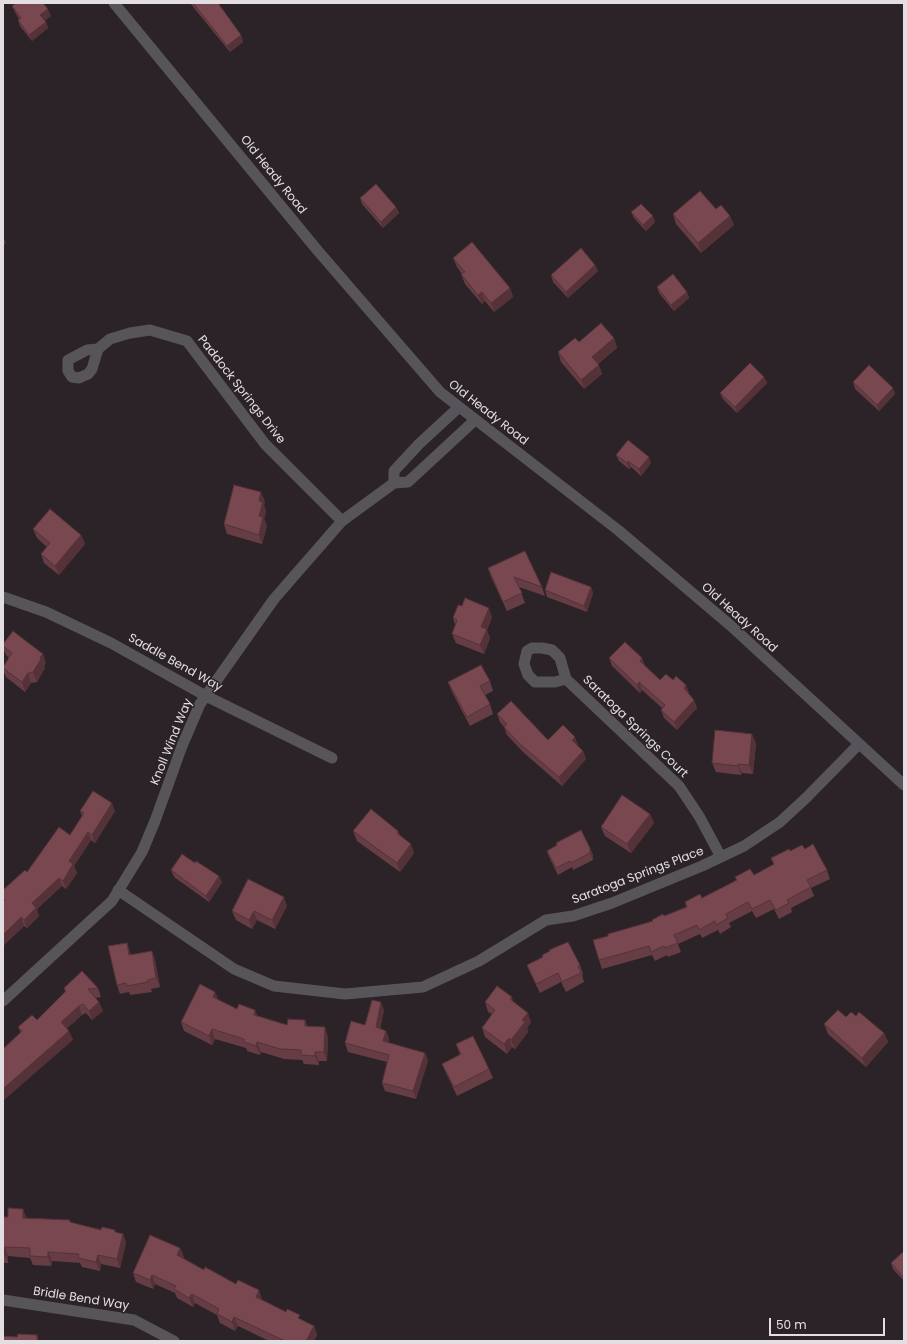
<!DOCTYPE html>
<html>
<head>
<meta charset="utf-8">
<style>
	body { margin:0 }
	#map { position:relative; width:907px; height:1344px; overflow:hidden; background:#2b2328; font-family:Poppins,sans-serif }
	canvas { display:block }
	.frame { position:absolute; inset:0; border:4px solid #e3dee1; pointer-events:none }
	.scale { position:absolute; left:769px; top:1318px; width:116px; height:18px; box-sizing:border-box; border:2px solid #e3dee1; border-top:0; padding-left:5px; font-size:12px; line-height:14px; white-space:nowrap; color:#e3dee1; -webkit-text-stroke:3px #2b2328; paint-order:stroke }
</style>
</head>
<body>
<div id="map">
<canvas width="907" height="1344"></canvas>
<div class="frame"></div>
<div class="scale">50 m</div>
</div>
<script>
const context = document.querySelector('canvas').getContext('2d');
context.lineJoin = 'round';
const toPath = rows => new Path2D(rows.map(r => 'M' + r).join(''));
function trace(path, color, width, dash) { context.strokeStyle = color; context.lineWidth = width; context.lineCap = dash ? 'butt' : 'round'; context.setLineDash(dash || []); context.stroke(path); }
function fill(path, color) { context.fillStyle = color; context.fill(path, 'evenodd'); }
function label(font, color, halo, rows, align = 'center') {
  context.font = font + ' Poppins,sans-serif'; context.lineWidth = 3; context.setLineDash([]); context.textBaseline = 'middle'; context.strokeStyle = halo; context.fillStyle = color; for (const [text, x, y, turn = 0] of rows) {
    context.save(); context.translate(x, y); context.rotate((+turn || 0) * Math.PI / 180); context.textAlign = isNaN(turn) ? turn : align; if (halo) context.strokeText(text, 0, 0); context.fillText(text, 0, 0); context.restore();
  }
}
const minor = toPath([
	[114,3,318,251,440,392,618,530,730,625,904,785],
	[98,349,87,350,68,360,68,371,72,377,79,378,88,374,92,369,98,349,110,339,130,333,150,330,187,341,265,444,342,521],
	[394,483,394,471,419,444,458,408],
	[3,597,46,612,111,643,206,696,332,758],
	[566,679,555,682,535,682,528,675,524,664,527,651,532,648,542,648,552,650,560,658,566,679,679,786,699,816,721,857],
	[118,890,234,969,274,986,345,994,423,987,479,961,546,920,573,916,612,903,702,866,744,846,780,822,806,798,859,744],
	[3,1001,112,901,142,852,155,821,182,746,200,704,274,599,342,521,394,483,408,482,475,420],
	[3,1300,134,1320,174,1341]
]);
const wall = toPath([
	[190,3,218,3,241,35,243,42,230,52],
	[12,6,51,16,44,21,46,22,48,28,32,41,20,26,18,20,19,19,15,12],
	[360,198,396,207,399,213,383,228,362,204],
	[716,209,730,216,734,225,701,253,676,224,673,214],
	[631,212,655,222,646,231,634,218],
	[453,258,510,288,513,297,494,312,485,301,482,304,465,284,461,274,462,274,457,267],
	[595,265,598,271,568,298,553,282,551,275],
	[657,287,687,292,689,298,674,311,659,293],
	[614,338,617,348,598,364,602,374,584,389,561,362,558,352,579,342],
	[764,377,767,383,737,413,723,399,720,393],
	[853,382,895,394,879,411,855,389],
	[616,455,651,463,641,476,631,467,629,469,619,461],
	[265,501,264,505,266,512,264,519,267,526,262,544,227,534,224,524],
	[33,529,81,535,85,544,59,575,44,563,41,554,47,547,37,538],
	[488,568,542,587,545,596,519,587,525,603,507,611,491,577],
	[591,587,593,593,587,612,547,597,545,590],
	[492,617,487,630,490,638,484,654,456,643,452,634,455,625,453,618],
	[3,644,46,663,44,666,45,668,37,682,31,683,25,692,6,677,3,670,3,667,9,658,6,655,3,648],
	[609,658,642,658,645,666,660,680,673,680,686,685,689,694,694,700,697,708,677,730,664,718,661,710,662,708,642,690,640,693,612,666],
	[490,681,493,691,485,695,490,704,493,714,470,726,452,692,448,682],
	[497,714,548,740,578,745,578,746,583,751,586,759,562,786,523,752,507,735,504,727,500,722],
	[756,743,753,774,742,773,741,775,716,772,712,763],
	[80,811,115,811,95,843,91,840,74,866,77,873,66,889,62,886,37,909,39,916,27,928,24,926,3,946,3,890,27,872,70,835,82,816],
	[650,814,654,823,631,853,605,836,601,827],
	[353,831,398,831,400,836,414,853,400,872,357,841],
	[590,848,593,855,593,860,573,870,572,867,558,875,549,857,547,851],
	[805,849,827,870,830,879,811,888,814,896,791,908,792,912,779,919,774,909,756,918,752,911,729,923,731,927,720,934,718,930,702,938,700,934,678,944,681,952,668,957,667,955,655,961,652,955,602,969,599,960,608,936,653,921,686,907,685,902,702,898,737,880,735,877,754,875,774,865,771,858,790,851],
	[171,870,222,882,209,902,174,877],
	[287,906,275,929,257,920,252,929,236,920,232,911],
	[127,943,131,955,152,951,155,960,160,987,151,989,152,992,130,995,129,992,120,994,117,985],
	[542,955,580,965,583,974,582,975,584,982,566,992,561,982,540,993,531,975,527,965,543,958],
	[64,988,98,988,101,997,95,998,99,1002,103,1011,92,1020,86,1013,82,1015,67,1028,73,1040,21,1033,18,1027,37,1020,65,992],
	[215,992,218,1000,237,1009,287,1025,308,1026,328,1037,327,1061,319,1061,319,1065,304,1064,302,1060,284,1059,261,1052,260,1055,247,1051,246,1048,215,1039,212,1045,184,1031,181,1022],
	[512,997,513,1002,531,1022,527,1028,528,1032,515,1049,512,1047,507,1054,485,1037,482,1028,492,1014,488,1012,485,1002],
	[384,1010,380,1028,386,1031,389,1039,388,1043,425,1053,428,1061,416,1099,385,1091,382,1083,387,1062,348,1052,345,1043,365,1025],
	[856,1016,884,1033,888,1042,866,1067,828,1034,824,1024,846,1017],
	[456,1044,489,1069,493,1078,457,1096,446,1073,442,1064,460,1055],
	[3,1217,27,1218,71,1223,123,1234,126,1243,120,1268,101,1264,100,1271,82,1267,80,1263,52,1261,51,1266,33,1265,30,1258,8,1256,8,1263,3,1263],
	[180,1248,184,1257,183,1258,204,1270,314,1326,317,1335,314,1341,269,1341,238,1326,235,1331,220,1323,217,1315,195,1303,193,1307,177,1298,175,1293,155,1284,153,1289,136,1282,133,1273],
	[904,1251,904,1281,893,1269,891,1263]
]);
const shadedWall = toPath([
	[48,9,51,16,43,22,40,15],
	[46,22,48,28,32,41,29,35],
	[241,35,243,42,230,52,227,46],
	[396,207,399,213,383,228,381,222],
	[653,216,655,222,646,231,643,225],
	[730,216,734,225,701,253,698,243],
	[4,238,6,243,3,246,3,239],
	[595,265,598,271,568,298,566,292],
	[510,288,513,297,494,312,491,303],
	[482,292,485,301,482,304,478,295],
	[687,292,689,298,674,311,671,305],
	[614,338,617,348,595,366,592,357],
	[599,365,602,374,584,389,581,380],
	[764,377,767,383,737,413,735,407],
	[893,388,895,394,879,411,877,405],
	[649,457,651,463,641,476,639,469],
	[628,461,631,467,629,469,627,463],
	[261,492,265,501,264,505,266,512,264,519,267,526,262,544,259,535,259,501],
	[81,535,85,544,59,575,55,566],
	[591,587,593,593,587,612,584,606],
	[489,608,492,617,487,630,490,638,484,654,480,645,481,627],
	[43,654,46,663,44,666,45,668,37,682,33,672,40,657],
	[642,658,645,666,640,661],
	[28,673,31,683,25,692,22,682],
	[639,682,642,690,640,693,637,685],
	[686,685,689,693,687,696,684,688],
	[694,700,697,708,677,730,674,722],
	[752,734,756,743,753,774,749,765],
	[575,737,578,745,575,749,572,740],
	[583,751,586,759,562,786,559,777],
	[738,764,742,773,741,775,738,766],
	[112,803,115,811,95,843,92,835],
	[650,814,654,823,631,853,627,844],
	[88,832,91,840,74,866,77,873,66,889,63,881,69,861],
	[411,844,414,853,400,872,397,863],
	[590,848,593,855,593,860,590,853],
	[219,876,222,882,209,902,206,896],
	[59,878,62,886,37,909,39,916,27,928,24,920,32,903],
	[284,897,287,906,275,929,272,920],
	[254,911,257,920,252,929,249,920],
	[21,917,24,926,3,946,3,935],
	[127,943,130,952,133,964,129,955],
	[152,951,155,960,160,987,156,978],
	[215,992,219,1001,213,997],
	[99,1002,103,1011,92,1020,89,1011],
	[381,1002,384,1010,379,1035,376,1027],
	[79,1006,82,1015,64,1031,61,1022],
	[255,1010,259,1019,254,1015],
	[528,1013,531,1022,527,1028,528,1032,515,1049,511,1040,522,1020],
	[305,1020,309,1029,305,1026],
	[325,1027,328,1037,327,1061,324,1052],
	[212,1029,215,1039,212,1045,209,1036],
	[69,1031,73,1040,3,1101,3,1089],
	[386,1031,389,1039,386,1050,383,1041],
	[884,1033,888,1042,866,1067,862,1058],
	[509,1038,512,1047,507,1054,504,1044],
	[257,1042,261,1052,260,1055,256,1046],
	[315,1052,319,1061,319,1065,315,1056],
	[425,1053,428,1061,416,1099,413,1091],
	[23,1209,27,1219,23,1218],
	[123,1234,126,1243,120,1268,117,1259],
	[5,1247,8,1256,8,1263,4,1254],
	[180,1248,184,1257,181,1264,177,1255],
	[48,1252,52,1261,51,1266,48,1257],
	[98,1255,101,1264,100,1271,96,1262],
	[152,1275,155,1284,153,1289,150,1280],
	[259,1290,262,1299,259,1306,256,1297],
	[192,1294,195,1303,193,1307,189,1298],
	[234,1317,238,1326,235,1331,232,1322],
	[314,1326,317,1335,314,1341,306,1341],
	[37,1335,39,1341,37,1341]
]);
const building = toPath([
	[16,3,43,3,48,9,40,15,46,22,29,35,18,20,21,18,12,6,16,3],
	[193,3,218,3,241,35,227,46,193,3],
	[376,184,396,207,381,222,360,198,376,184],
	[700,191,716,209,721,205,730,216,698,243,673,214,700,191],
	[641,204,653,216,643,225,631,212,641,204],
	[472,242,510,288,491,303,482,292,478,295,461,274,465,272,453,258,472,242],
	[581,248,595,265,566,292,551,275,581,248],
	[673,274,687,292,671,305,657,287,673,274],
	[601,323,614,338,592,357,599,365,581,380,558,352,575,338,579,342,601,323],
	[750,363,764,377,735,407,720,393,750,363],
	[869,365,893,388,877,405,853,382,869,365],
	[628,440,649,457,639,469,628,461,627,463,616,455,628,440],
	[234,485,261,492,259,501,263,502,259,516,263,517,259,535,224,524,234,485],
	[50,509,81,535,55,566,41,554,50,543,33,529,50,509],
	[525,551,542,587,514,577,522,593,503,602,488,568,525,551],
	[551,572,591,587,584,606,545,590,551,572],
	[465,598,489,608,481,627,487,629,480,645,452,634,457,620,453,618,458,605,462,606,465,598],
	[13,631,43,654,40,657,41,659,33,672,28,673,22,682,3,668,3,667,12,653,3,646,3,644,13,631],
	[625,642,642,658,640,661,660,680,666,674,673,680,676,676,686,685,684,688,694,700,674,722,661,710,665,705,639,682,637,685,609,658,625,642],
	[481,665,490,681,480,686,490,704,467,717,448,682,481,665],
	[511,701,548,740,563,725,575,737,572,740,583,751,559,777,520,744,504,727,507,724,497,714,511,701],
	[715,730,752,734,749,765,738,764,738,766,712,763,715,730],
	[93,791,112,803,92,835,88,832,69,861,73,864,63,881,59,878,32,903,36,908,24,920,21,917,3,935,3,902,5,900,3,898,3,890,25,870,27,872,59,827,70,835,84,813,80,811,93,791],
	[622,795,650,814,627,844,601,827,622,795],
	[371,809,398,831,397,833,411,844,397,863,353,831,371,809],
	[581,830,590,848,590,853,571,863,570,861,556,868,547,851,557,845,556,843,581,830],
	[813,844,827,870,807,880,811,887,787,900,789,903,776,910,770,900,752,909,748,902,726,914,728,918,716,925,715,921,699,930,697,925,674,935,678,943,665,948,664,946,651,952,649,946,599,960,593,940,608,936,608,934,653,921,652,920,663,914,664,916,687,907,685,902,700,894,702,898,737,880,735,877,750,869,754,875,774,864,771,858,789,849,790,851,802,845,805,849,813,844],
	[182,854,195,863,196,861,219,876,206,896,171,870,182,854],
	[248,879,284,897,272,920,254,911,249,920,232,911,248,879],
	[568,942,580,965,578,966,581,973,562,982,558,973,536,984,527,965,543,957,542,955,550,951,549,950,568,942],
	[127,943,129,955,152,951,156,978,148,980,148,982,127,986,126,983,117,985,108,946,127,943],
	[82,971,98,988,88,989,99,1002,89,1011,83,1004,79,1006,61,1022,69,1031,3,1089,3,1049,22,1031,18,1027,32,1015,37,1020,66,991,64,988,82,971],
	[200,984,215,992,213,997,237,1009,239,1004,255,1010,254,1015,287,1025,288,1019,305,1020,305,1026,325,1027,324,1052,315,1052,315,1056,301,1055,301,1050,280,1049,257,1042,256,1046,244,1042,244,1039,212,1029,209,1036,181,1022,200,984],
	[497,986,512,997,510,999,528,1013,522,1020,525,1022,511,1040,509,1038,504,1044,482,1028,495,1010,485,1002,497,986],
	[372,1000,381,1002,376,1027,386,1031,383,1041,425,1053,413,1091,382,1083,389,1055,345,1043,351,1021,365,1025,372,1000],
	[838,1010,846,1017,851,1012,856,1016,859,1012,884,1033,862,1058,824,1024,838,1010],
	[473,1036,489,1069,454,1087,442,1064,461,1054,456,1044,473,1036],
	[8,1208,23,1209,23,1218,70,1220,70,1222,101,1230,102,1227,115,1230,115,1232,123,1234,117,1259,98,1255,96,1262,78,1258,79,1254,48,1252,48,1257,30,1256,30,1248,5,1247,4,1254,3,1253,3,1217,8,1217,8,1208],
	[150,1235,180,1248,177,1255,204,1270,205,1267,236,1284,238,1280,259,1290,256,1297,286,1312,287,1309,300,1315,298,1318,314,1326,306,1341,285,1341,234,1317,232,1322,217,1314,219,1309,192,1294,189,1298,174,1289,176,1286,152,1275,150,1280,133,1273,150,1235],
	[904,1251,904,1278,891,1263,904,1251],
	[18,1334,37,1335,37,1341,3,1341,3,1336,17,1337,18,1334]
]);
const streetNames = [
	["Old Heady Road",273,175,51],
	["Paddock Springs Drive",241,390,52],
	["Old Heady Road",488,413,38],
	["Old Heady Road",739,618,42],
	["Saddle Bend Way",175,663,29],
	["Saratoga Springs Court",635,727,44],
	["Knoll Wind Way",172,742,-68],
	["Saratoga Springs Place",638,876,-21],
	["Bridle Bend Way",81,1299,9]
];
trace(minor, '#575559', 11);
fill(wall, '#673d45');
fill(shadedWall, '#543238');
fill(building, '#784750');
trace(building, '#543238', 1);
label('12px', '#e3dee1', '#2b2328', streetNames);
</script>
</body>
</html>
